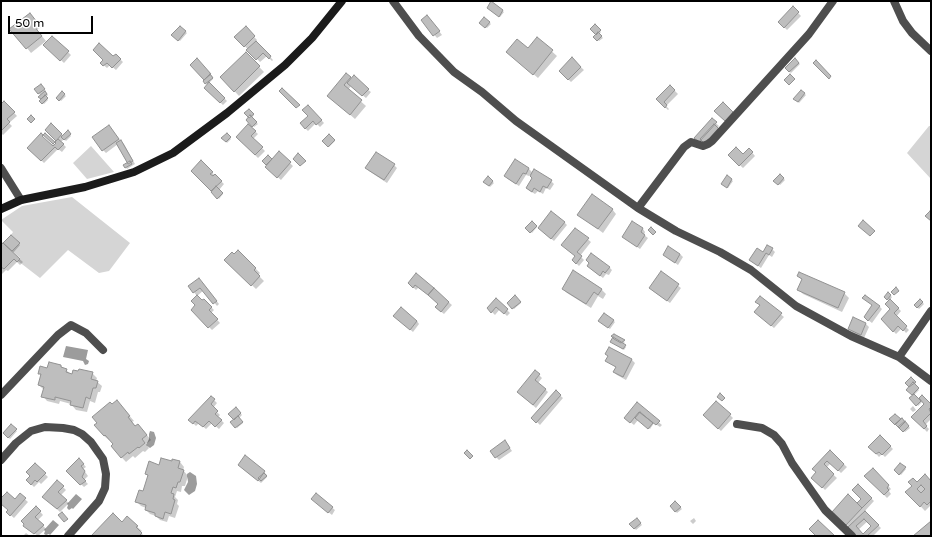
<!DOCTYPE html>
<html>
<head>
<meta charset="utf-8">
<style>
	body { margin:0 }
	#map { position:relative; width:932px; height:537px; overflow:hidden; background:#fff; font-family:"Varela Round",sans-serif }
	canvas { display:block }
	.frame { position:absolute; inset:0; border:2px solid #000; pointer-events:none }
	.scale { position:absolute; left:8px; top:16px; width:85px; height:18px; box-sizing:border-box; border:2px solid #000; border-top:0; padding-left:5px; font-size:12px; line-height:14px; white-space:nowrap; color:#000; -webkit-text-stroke:3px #fff; paint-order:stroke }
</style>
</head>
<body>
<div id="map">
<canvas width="932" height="537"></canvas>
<div class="frame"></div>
<div class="scale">50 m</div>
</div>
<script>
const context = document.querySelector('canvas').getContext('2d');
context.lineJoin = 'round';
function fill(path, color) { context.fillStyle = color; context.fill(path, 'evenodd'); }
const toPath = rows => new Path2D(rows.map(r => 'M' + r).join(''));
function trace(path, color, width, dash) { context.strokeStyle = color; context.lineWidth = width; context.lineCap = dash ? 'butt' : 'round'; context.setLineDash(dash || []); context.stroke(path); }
const green = toPath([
	[929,126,931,126,931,179,907,153],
	[91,146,114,172,87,179,73,163],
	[72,197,130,243,109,271,99,273,68,250,40,278,18,261,20,258,12,251,19,243,11,235,13,232,1,220,22,206]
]);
const water = toPath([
	[66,346,88,350,86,359,89,361,88,364,85,365,83,361,63,357],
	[150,431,154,432,156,438,154,445,150,448,146,445,149,439,149,434],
	[190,472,196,476,197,484,195,491,189,495,184,490,188,482,187,474],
	[76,494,82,499,73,509,72,508,69,510,67,508,68,505,67,504],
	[53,520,59,525,50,535,49,534,46,535,44,534,45,531,44,530]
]);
const shadow = toPath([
	[491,3,504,12,500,17,489,9],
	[793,8,801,16,787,30,779,22],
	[484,18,491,24,487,28,480,23],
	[34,19,41,27,37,30,46,41,31,53,27,48],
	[430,19,442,35,437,38,422,20],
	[595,26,601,32,599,34,603,38,599,41,595,37,597,35],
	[180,27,187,33,180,41,173,35],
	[246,28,257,40,255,41,273,60,272,61,267,56,260,62,236,37],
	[52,37,71,55,64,63,45,45],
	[537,38,557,56,538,78,512,56,528,49],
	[246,53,264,72,239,96,221,77],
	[116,55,123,62,116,70,110,65,107,68,101,63,113,58],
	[572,59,584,70,571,82,560,71],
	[795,59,800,64,791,73,786,68],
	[200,63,213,77,213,79,209,83,227,101,223,105,205,88,208,85,204,81,205,80],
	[346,74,371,92,366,98,351,86,348,90,366,106,355,119,333,100],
	[41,85,48,95,46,97,48,100,44,104,40,101,42,99,41,96,35,89],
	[670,86,678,94,666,106,669,109,668,110,657,99],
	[801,91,806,95,799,103,795,99],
	[62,93,66,96,61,101,58,98],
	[4,102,17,116,9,123,12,126,3,135,1,133,1,105],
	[308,106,324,123,320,127,316,123,308,131,301,124,309,116],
	[249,110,254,115,252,118,258,124,254,127,247,120,250,118],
	[712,120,719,126,702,144,696,137],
	[51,125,63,136,68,132,71,136,66,141,64,139,61,142,66,147,62,152,58,149,44,163,29,148,55,144,57,141,46,130],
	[248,125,258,134,253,139,265,151,258,158,237,137],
	[111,129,121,141,124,144,135,164,127,169,125,166,129,164,118,144,106,153,103,150],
	[227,134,231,139,227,143,223,138],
	[329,135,335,141,329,147,323,141],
	[749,149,755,156,743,168,729,155,743,155],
	[279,153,293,166,281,180,266,167,268,165,264,161,268,156,272,161],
	[515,160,529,169,533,173,551,181,554,184,550,190,546,188,543,194,538,191,535,194,530,191,527,188,533,178,530,175,529,176,526,175,519,186,508,179,505,176],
	[201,162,224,184,219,190,223,194,219,199,192,171],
	[394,165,397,168,387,183,369,171],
	[780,175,785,180,780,185,775,180],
	[727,177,733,181,728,188,724,185],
	[488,178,494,183,490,187,485,182],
	[612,209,616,214,603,233,579,215],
	[532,222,537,227,532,233,527,228],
	[564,222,567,225,554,241,542,231],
	[575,229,591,242,580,256,584,260,579,266,576,263],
	[643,229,645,232,644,235,648,238,640,249,623,237],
	[11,236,20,245,13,253,23,262,20,265,17,262,8,271,6,270,2,274,1,247],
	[772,249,775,252,772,257,769,255,761,268,754,263,763,253],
	[238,251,260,273,258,275,264,281,256,289,226,260],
	[680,254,683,257,678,265,664,255],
	[590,264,609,267,612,270,609,275,606,274,603,278,591,269],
	[661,273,681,288,670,303,653,291],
	[416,275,452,305,444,314,439,310,439,304,419,287,416,290,409,283],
	[798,276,844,293,849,298,842,312,803,294,798,289,802,280],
	[202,282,219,304,217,306,204,290,197,296,189,286],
	[563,289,601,289,606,294,603,299,598,296,591,308,567,293],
	[888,294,892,297,890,300,901,311,896,317,909,330,906,333,902,328,896,334,882,319,892,309,890,301,885,297],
	[515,297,521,303,514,309,508,303],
	[760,297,784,317,774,328,758,315,761,305],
	[496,299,510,313,507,316,500,309,495,315,488,308],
	[204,300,214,310,211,313,220,323,212,330,192,310],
	[920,300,924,304,919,309,915,305],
	[879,306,882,309,872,323,868,320],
	[605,314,615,322,610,329,601,322],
	[398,319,417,321,419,324,413,332],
	[854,319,866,324,869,327,864,338,852,332,849,329],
	[614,335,625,342,622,344,626,347,624,350,613,343],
	[610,348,632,360,635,363,626,380,617,375,614,372,617,368,607,361,609,356],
	[61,366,72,375,92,373,97,378,96,381,102,386,100,392,98,392,95,403,90,401,87,412,76,410,71,404,60,401,59,404,47,401,43,396,44,390,39,385,41,376,39,373,48,369],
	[539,375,542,378,538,383,548,392,536,408,521,395],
	[911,378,916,383,914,385,919,390,914,395,919,400,922,396,931,405,931,419,925,425,929,429,927,432,913,417,926,404,923,401,918,406,911,398,914,396,907,390,910,387],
	[556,392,563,398,540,425,533,418],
	[211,397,217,403,213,408,220,415,218,417,224,423,219,429,212,423,206,429,199,423,196,426,190,420],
	[637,404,662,425,660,427,654,423,650,429,638,420,634,425,629,421],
	[112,405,121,406,134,421,132,422,136,427,142,429,151,440,146,444,149,448,145,452,143,451,135,458,133,456,126,462,112,447,115,444,110,439,109,440,104,436],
	[913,406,916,410,913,412,910,409],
	[236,408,242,415,239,418,243,423,237,428,232,422,235,420],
	[730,415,733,418,721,431,707,418],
	[891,419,902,419,910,428,905,432],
	[11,426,17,431,10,439,4,433],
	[880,436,893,449,885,457,882,454,879,457,870,447],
	[508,445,512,451,499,460,496,457],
	[830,452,847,467,841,473,831,463,826,468,837,478,825,490,813,477],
	[79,459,86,467,83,469,88,476,84,480,88,484,84,487,67,471],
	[180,462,184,467,183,470,188,476,185,486,182,486,181,492,177,491,175,497,178,500,177,504,179,506,175,518,169,516,167,522,160,520,156,516,150,514,146,510,146,508,141,506,137,502,144,492,149,477,146,474,160,466],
	[35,464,48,477,41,484,39,482,34,487,27,480,31,476],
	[900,464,906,469,901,475,895,470],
	[242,468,264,472,267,475,266,476,267,477,261,483],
	[873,469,891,489,889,491,891,494,887,498,866,476],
	[57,481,66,490,60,496,69,503,60,512,44,497],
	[931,482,931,508,930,506,925,511,907,492,917,483],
	[858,486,874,501,864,512,881,528,873,536,858,536,833,511,857,504,862,499],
	[868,521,873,526,863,535,858,530],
	[20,495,28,502,14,518,7,512],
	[316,495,335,510,332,515,312,499],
	[675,502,682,509,677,513,671,506],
	[36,507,43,515,38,520,46,529,38,536,24,526],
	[127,518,142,531,140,532,144,536,93,536,123,524],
	[694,518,696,521,693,524,690,521],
	[637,519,642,525,636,530,631,524],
	[26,533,30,536,23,536]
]);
const building = toPath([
	[491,1,503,10,499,17,487,8,491,1],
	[793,6,799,12,784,28,778,22,793,6],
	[30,13,37,22,33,25,42,36,26,49,9,29,30,13],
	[427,15,440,31,433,36,421,20,427,15],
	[484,17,490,22,485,28,479,23,484,17],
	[595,24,601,30,596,35,590,29,595,24],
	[180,26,186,31,178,41,171,35,180,26],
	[246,26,255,36,244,47,234,37,246,26],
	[598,32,602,36,597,41,593,37,598,32],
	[52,36,69,51,60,61,43,45,52,36],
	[537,37,553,50,533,75,506,52,517,39,528,48,537,37],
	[256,41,271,56,269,59,263,53,256,60,246,50,256,41],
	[99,43,113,56,116,54,121,59,112,68,107,63,103,66,100,63,103,60,93,50,99,43],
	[246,52,260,66,234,92,220,77,246,52],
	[572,57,581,67,568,80,559,71,572,57],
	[197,58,211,74,204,80,190,65,197,58],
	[795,58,799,63,789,72,785,68,795,58],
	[816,60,831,76,829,79,813,63,816,60],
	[346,73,351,77,344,85,362,100,350,115,327,96,346,73],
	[210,74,213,78,205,84,203,81,210,74],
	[790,74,795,79,789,85,784,80,790,74],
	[354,75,369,89,362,96,347,83,354,75],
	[209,82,225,98,220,103,204,88,209,82],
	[41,84,45,89,38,94,34,89,41,84],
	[670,85,675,90,664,102,667,105,665,108,656,99,670,85],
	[282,88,300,105,296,108,279,91,282,88],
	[801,90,805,93,798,102,793,99,801,90],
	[45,91,47,94,41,99,38,97,45,91],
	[62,91,65,94,59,101,56,98,62,91],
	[45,95,48,98,42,104,39,101,45,95],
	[4,101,15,112,7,119,10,122,1,131,1,104,4,101],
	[723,102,733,112,725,121,714,111,723,102],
	[308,105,322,120,316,125,313,121,305,129,300,123,308,116,302,110,308,105],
	[249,109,254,114,249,118,244,113,249,109],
	[31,115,35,119,31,123,27,119,31,115],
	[250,115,257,122,252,127,246,120,250,115],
	[712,118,717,122,699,142,694,138,712,118],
	[51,123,62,134,56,141,45,130,51,123],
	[248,124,256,131,251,136,263,147,255,155,236,137,248,124],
	[714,124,719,129,705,144,700,139,714,124],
	[109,125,119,139,102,151,92,137,109,125],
	[68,130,71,134,64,140,61,137,68,130],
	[41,133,53,144,58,139,64,144,58,150,55,147,41,161,27,148,41,133],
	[45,133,56,143,53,146,42,136,45,133],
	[227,133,231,137,226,142,221,138,227,133],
	[329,134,335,140,328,147,322,141,329,134],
	[121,140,133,161,128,164,116,143,121,140],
	[736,147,743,154,749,148,753,152,739,166,728,155,736,147],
	[279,151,291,162,277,178,265,167,279,151],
	[376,152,395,164,384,180,365,168,376,152],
	[298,153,306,161,300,166,293,159,298,153],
	[268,155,272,159,266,165,262,161,268,155],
	[515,159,529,168,526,174,523,173,516,184,504,176,515,159],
	[201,160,213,172,210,174,213,176,215,174,222,181,211,191,191,171,201,160],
	[130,161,132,164,125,168,123,165,130,161],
	[534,169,552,180,547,188,543,186,540,192,534,188,532,192,526,188,532,178,530,176,534,169],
	[780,174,784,178,778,185,773,181,780,174],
	[727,175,732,179,727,188,721,184,727,175],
	[488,176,493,181,489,186,483,182,488,176],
	[216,186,223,193,217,199,211,192,216,186],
	[592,194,613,209,598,229,577,215,592,194],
	[551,211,565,222,551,239,538,228,551,211],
	[930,211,931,212,931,221,925,216,930,211],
	[863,220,875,231,870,236,858,226,863,220],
	[532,221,537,226,530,233,525,228,532,221],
	[632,221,643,228,641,232,645,235,637,247,622,237,632,221],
	[651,227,656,232,653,235,648,230,651,227],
	[575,228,589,238,577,252,582,256,576,264,572,260,575,256,561,245,575,228],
	[11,235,20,243,12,251,3,243,11,235],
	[3,243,20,259,17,262,14,259,4,269,1,267,1,245,3,243],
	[767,245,773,248,769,255,766,253,758,266,749,260,757,248,763,252,767,245],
	[668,246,680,254,675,263,663,255,668,246],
	[238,250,256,268,254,270,260,276,251,286,224,260,232,252,234,254,238,250],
	[591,253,610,267,605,273,603,271,600,276,587,266,589,263,586,260,591,253],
	[573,270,602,289,598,295,594,292,586,304,562,289,573,270],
	[661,271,679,284,667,301,649,288,661,271],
	[799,272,845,292,838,308,797,290,802,279,797,276,799,272],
	[416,273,434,288,428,295,415,285,413,288,408,283,416,273],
	[199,278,217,301,213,304,200,288,193,293,188,286,199,278],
	[896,287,899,291,894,295,891,292,896,287],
	[434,288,449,302,441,312,435,307,438,304,428,295,434,288],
	[888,292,891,295,887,300,884,297,888,292],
	[197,295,202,300,204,299,212,307,209,310,218,319,208,328,191,310,195,305,191,301,197,295],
	[515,295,521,302,512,309,507,303,515,295],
	[865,295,880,306,868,321,864,317,872,305,862,298,865,295],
	[760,296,782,313,771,326,754,312,760,305,755,302,760,296],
	[496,298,508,309,504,314,496,307,491,313,487,308,496,298],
	[890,299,899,308,894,313,907,326,903,331,898,326,893,332,881,319,890,309,885,304,890,299],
	[920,299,923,302,917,308,914,305,920,299],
	[401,307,417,321,410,330,393,316,401,307],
	[604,313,614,320,608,328,598,321,604,313],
	[853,317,866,323,861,335,848,329,853,317],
	[614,334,625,340,621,343,614,339,611,336,614,334],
	[613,337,626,345,623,349,610,342,613,337],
	[609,347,632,359,623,377,613,372,616,367,605,361,608,356,605,354,609,347],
	[49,362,61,365,61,367,67,369,66,372,72,374,73,370,78,371,79,369,93,372,91,379,98,381,96,388,93,388,90,399,86,397,83,408,70,405,71,401,55,397,55,400,41,397,44,387,38,385,41,374,38,374,40,366,47,368,49,362],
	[535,370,540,374,535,380,546,389,533,405,517,392,535,370],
	[911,377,916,382,909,387,905,383,911,377],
	[913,382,919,388,912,395,906,390,913,382],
	[556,390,561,395,536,423,531,418,556,390],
	[720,393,725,398,722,401,717,397,720,393],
	[914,394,921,401,916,406,909,398,914,394],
	[922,395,931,404,931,407,929,409,931,413,923,421,927,426,924,429,911,417,924,404,919,398,922,395],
	[211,396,215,399,211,404,218,411,215,414,222,420,215,427,209,421,203,427,195,421,193,424,188,420,211,396],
	[117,400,130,416,128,417,135,426,138,424,147,435,142,439,145,443,139,448,138,447,129,454,128,452,121,458,111,446,113,444,105,435,104,436,94,425,97,423,92,417,110,402,112,404,117,400],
	[716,401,731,414,718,429,703,415,716,401],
	[637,402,660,421,656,425,639,412,630,423,624,418,637,402],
	[236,407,241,413,234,420,228,414,236,407],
	[640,412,653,423,648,429,635,418,640,412],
	[895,414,901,419,895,425,889,419,895,414],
	[238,416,243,422,235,428,230,422,238,416],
	[902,418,905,422,899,428,895,424,902,418],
	[905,421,909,426,903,432,898,427,905,421],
	[11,424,17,429,8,438,3,433,11,424],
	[880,435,891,446,882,455,879,452,876,454,868,447,880,435],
	[505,440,510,448,495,458,490,451,505,440],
	[467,450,473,456,470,459,464,453,467,450],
	[830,450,844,464,838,471,827,461,824,464,834,474,822,488,811,478,816,472,812,469,830,450],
	[245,455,265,471,258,481,238,465,245,455],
	[79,458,84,464,81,466,85,471,82,477,86,481,80,485,66,471,79,458],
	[161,458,172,461,172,459,180,461,178,468,184,470,180,482,178,482,176,488,173,487,171,493,174,494,173,499,175,500,171,514,165,512,163,519,155,516,155,513,145,510,146,505,135,502,139,490,143,491,148,475,145,474,149,461,159,465,161,458],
	[35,463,46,473,37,482,35,480,31,485,26,480,30,476,26,472,35,463],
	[900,463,906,467,899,475,894,470,900,463],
	[873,468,889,485,887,488,889,490,884,495,864,476,873,468],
	[264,473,267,476,261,481,258,478,264,473],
	[925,474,931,481,931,501,927,505,924,502,920,507,905,492,912,486,908,482,913,478,917,482,925,474],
	[921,485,925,489,921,493,917,489,921,485],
	[57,480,64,486,58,492,67,500,57,509,42,497,57,480],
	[858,484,872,498,862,508,857,503,861,499,852,490,858,484],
	[7,492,15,499,20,493,26,498,10,516,6,512,8,510,1,504,1,498,7,492],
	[316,493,333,507,328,513,311,499,316,493],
	[848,494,862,508,846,525,832,512,848,494],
	[675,501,681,507,675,512,670,506,675,501],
	[36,506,41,511,35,517,44,525,34,534,23,526,24,524,21,521,36,506],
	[865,511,879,525,867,536,856,536,848,527,865,511],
	[864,519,871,526,863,534,856,526,864,519],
	[62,512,68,519,64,522,58,515,62,512],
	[113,513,122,522,127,516,138,526,136,527,142,533,139,536,91,536,113,513],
	[637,518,641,523,634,529,629,524,637,518],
	[818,520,835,536,816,536,809,529,818,520],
	[931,521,931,536,913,536,931,521]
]);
const street = toPath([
	[393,1,419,36,454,72,482,92,516,121,638,208,676,231,720,252,751,270,796,306,851,336,899,357,931,381],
	[894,1,903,21,912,33,931,51],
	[1,168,21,200],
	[638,208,684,147,691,142,703,146,708,144,712,141,809,34,833,1],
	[899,357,931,311],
	[1,395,58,335,71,325,86,333,103,350],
	[737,424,762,428,774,435,782,444,792,463,825,510,852,536],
	[1,460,16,443,31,431,45,427,63,428,74,430,82,434,91,442,103,459,106,474,105,488,99,501,68,536]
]);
const secondary = toPath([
	[1,209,21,200,85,187,134,172,173,153,227,113,285,65,312,38,342,1]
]);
fill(green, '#d5d5d5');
fill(water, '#9c9c9c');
fill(shadow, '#0003');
fill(building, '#bebebe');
trace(building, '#929292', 1);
trace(street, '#4e4e4e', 8);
trace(secondary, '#1b1b1b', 8);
</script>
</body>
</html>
